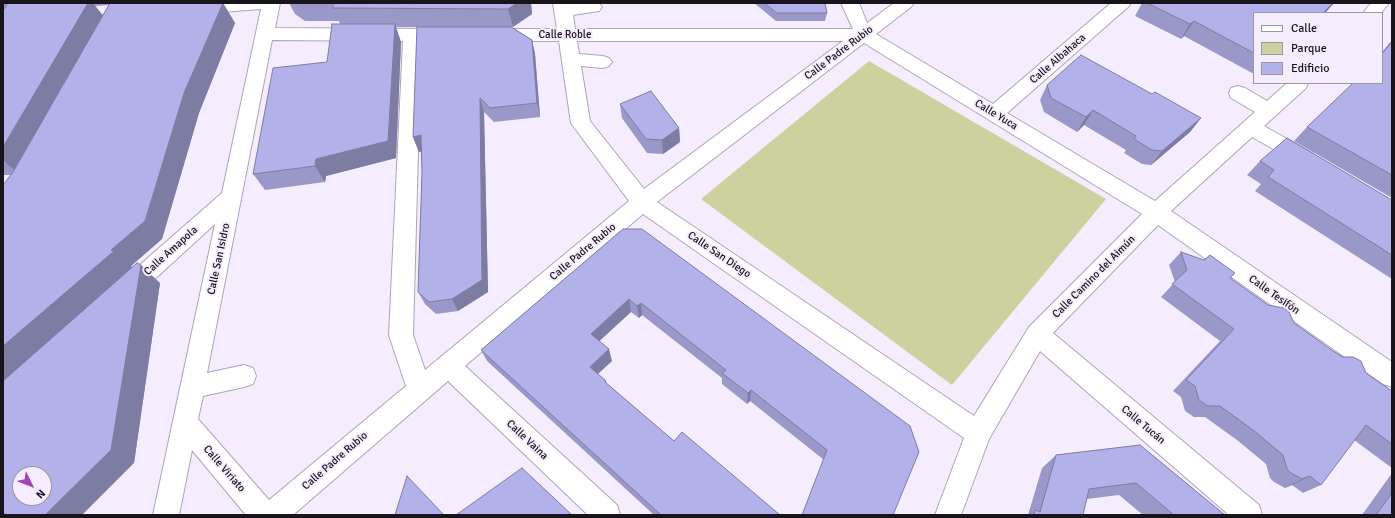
<!DOCTYPE html>
<html>
<head>
<meta charset="utf-8">
<style>
	body { margin:0 }
	#map { position:relative; width:1395px; height:518px; overflow:hidden; background:#f5edfe; font-family:Signika,sans-serif }
	canvas { display:block }
	.frame { position:absolute; inset:0; border:4px solid #18141b; pointer-events:none }
	.legend { position:absolute; left:1253px; top:12px; width:130px; height:72px; box-sizing:border-box; background:#f5edfe; border:1px solid #9d96a3; margin:0; padding:5px 7px; list-style:none; font-size:12px; color:#18141b }
	.legend li { display:flex; align-items:center; gap:8px; height:20px }
	.legend b { width:20px; border:1px solid #9d96a3 }
	.north { position:absolute; left:12px; top:466px; width:40px; height:40px; box-sizing:border-box; background:#f5edfe; border:1px solid #9d96a3; border-radius:50%; rotate:133deg; font-size:11px; font-weight:700; line-height:16px; text-align:center; color:#18141b }
	.north::after { content:''; display:block; margin:auto; width:14px; height:18px; background:#9e45b1; clip-path:polygon(50% 0,100% 100%,50% 72%,0 100%) }
</style>
</head>
<body>
<div id="map">
<canvas width="1395" height="518"></canvas>
<div class="frame"></div>
<ul class="legend">
<li><b style="height:5px;background:#fff"></b>Calle</li>
<li><b style="height:11px;background:#ccd19e"></b>Parque</li>
<li><b style="height:11px;background:#b3b1e9"></b>Edificio</li>
</ul>
<div class="north">N</div>
</div>
<script>
const context = document.querySelector('canvas').getContext('2d');
context.lineJoin = 'round';
function fill(path, color) { context.fillStyle = color; context.fill(path, 'evenodd'); }
const toPath = rows => new Path2D(rows.map(r => 'M' + r).join(''));
function trace(path, color, width, dash) { context.strokeStyle = color; context.lineWidth = width; context.lineCap = dash ? 'butt' : 'round'; context.setLineDash(dash || []); context.stroke(path); }
function label(font, color, halo, rows, align = 'center') {
  context.font = font + ' Signika,sans-serif'; context.lineWidth = 4; context.setLineDash([]); context.textBaseline = 'middle'; context.strokeStyle = halo; context.fillStyle = color; for (const [text, x, y, turn = 0] of rows) {
    context.save(); context.translate(x, y); context.rotate((+turn || 0) * Math.PI / 180); context.textAlign = isNaN(turn) ? turn : align; if (halo) context.strokeText(text, 0, 0); context.fillText(text, 0, 0); context.restore();
  }
}
const green = toPath([
	[869,61,1106,199,952,385,701,199]
]);
const minor = toPath([
	[192,3,280,3,275,28,446,29,452,31,455,35,452,39,446,41,421,41,413,335,425,370,629,201,571,123,559,41,494,41,488,39,485,35,488,31,494,29,557,29,553,3,599,3,602,7,599,11,573,15,575,29,853,29,841,3,859,3,867,23,894,3,914,3,911,7,876,34,993,104,1111,3,1131,3,1128,7,1007,113,1155,201,1255,112,1231,98,1229,93,1231,88,1238,86,1245,88,1267,101,1287,83,1308,83,1306,88,1264,126,1312,153,1315,158,1312,163,1305,166,1298,163,1252,137,1171,211,1392,362,1392,387,1383,384,1158,225,1053,333,1259,505,1262,515,1229,515,1040,351,989,439,961,515,935,515,964,438,643,214,465,366,617,505,620,515,588,515,448,381,293,515,246,515,192,450,179,515,153,515,215,224,134,298,126,301,118,298,115,291,118,284,222,193,261,9,194,14,188,12,185,8,188,4,192,3],
	[272,40,403,41,389,335,406,386,269,500,198,419,203,396,244,387,253,384,256,376,253,368,244,365,207,373,272,40],
	[577,41,843,41,644,189,590,121,581,66,603,68,609,66,612,62,609,58,603,56,579,54,577,41],
	[864,43,1142,214,1029,327,974,416,657,202,864,43],
	[1371,3,1389,3,1381,13,1363,13,1371,3]
]);
const wall = toPath([
	[3,3,223,3,235,23,199,113,162,239,131,266,160,283,134,463,11,175,3,175],
	[109,5,103,15,95,6],
	[289,3,531,3,532,14,512,27,532,40,535,54,540,117,494,122,484,112,488,292,458,311,436,314,425,304,418,292,422,172,421,151,419,152,413,137,417,27,396,27,401,42,396,158,326,176,325,182,265,190,253,174,327,62,340,24,339,21,305,21,295,14],
	[754,3,825,3,827,13,825,21,776,21],
	[1142,3,1334,3,1325,13,1254,13,1254,74,1184,36,1181,39,1135,16],
	[1392,40,1392,198,1294,141,1307,127,1382,83,1382,52],
	[1047,85,1152,94,1201,118,1190,132,1151,165,1142,164,1124,153,1126,150,1084,125,1077,132,1044,112,1040,100],
	[620,104,679,128,680,142,663,154,647,153,622,118],
	[1260,161,1392,200,1392,279,1255,191,1261,184,1247,175],
	[623,229,893,515,750,401,747,404,722,384,722,378,642,315,639,318,631,312,599,341,612,361,598,374,606,381,607,384,674,441,780,515,654,515,487,361,481,350],
	[1181,252,1230,278,1333,351,1392,391,1392,468,1354,440,1321,485,1303,493,1292,485,1285,488,1274,482,1270,478,1266,464,1237,440,1205,417,1194,417,1185,411,1181,397,1173,391,1220,341,1161,297,1175,282,1169,265],
	[1140,445,1225,515,1143,515,1119,495,1087,499,1083,515,1028,515,1042,468,1056,455],
	[1392,473,1392,515,1362,515]
]);
const shadedWall = toPath([
	[88,3,93,3,106,20,19,174,3,160,3,147],
	[223,3,235,23,199,113,162,239,131,266,133,269,3,384,3,346,111,250,184,93],
	[517,3,531,3,532,14,513,27,508,9],
	[1333,3,1334,3,1325,13,1323,13],
	[1194,21,1184,36,1181,39,1190,24],
	[395,24,401,42,396,158,326,176,325,182,315,166,316,159],
	[532,40,535,54,540,117,537,103],
	[480,98,484,112,488,292,458,311,452,299],
	[1093,110,1084,125,1077,132,1086,117],
	[1201,118,1190,132,1151,165,1162,151],
	[679,128,680,142,663,154,662,140],
	[421,135,427,150,419,152,413,137],
	[141,265,160,283,134,463,82,515,45,515],
	[629,299,631,312,594,346,591,334],
	[641,303,642,315,639,318,637,306],
	[609,349,612,361,593,378,590,367],
	[751,390,750,401,747,404,748,393],
	[1310,476,1292,485,1285,488,1302,479]
]);
const building = toPath([
	[8,3,88,3,3,147,3,11,8,3],
	[110,3,223,3,184,93,145,221,111,250,114,251,3,346,3,185,13,172,110,3],
	[333,3,517,3,508,9,333,8,333,3],
	[764,3,825,3,827,13,777,13,764,3],
	[1147,3,1333,3,1323,13,1254,13,1254,53,1194,21,1190,24,1147,3],
	[332,24,395,24,388,141,316,159,315,166,253,174,273,68,327,62,332,24],
	[417,27,511,27,532,40,537,103,490,108,480,98,482,280,452,299,429,302,418,292,422,172,421,135,413,137,417,27],
	[1392,42,1392,175,1307,127,1353,83,1382,83,1382,54,1392,42],
	[1081,55,1152,94,1155,92,1201,118,1162,151,1152,150,1134,139,1136,136,1093,110,1086,117,1051,98,1047,85,1081,55],
	[651,91,679,128,662,140,646,139,620,104,651,91],
	[1287,138,1392,200,1392,255,1268,177,1274,170,1260,161,1287,138],
	[623,229,642,229,910,426,919,452,893,515,802,515,827,450,751,390,748,393,722,373,726,370,641,303,637,306,629,299,591,334,609,349,590,367,606,381,605,382,674,441,682,432,780,515,661,515,481,350,623,229],
	[1181,252,1204,260,1210,255,1235,273,1230,278,1268,305,1284,308,1289,312,1294,323,1333,351,1343,357,1353,357,1361,361,1366,373,1392,391,1392,444,1366,425,1321,485,1310,476,1302,479,1291,473,1287,469,1283,455,1253,430,1220,406,1208,406,1199,400,1195,386,1186,380,1234,329,1172,284,1187,270,1181,252],
	[137,263,141,265,111,450,45,515,6,515,3,512,3,381,137,263],
	[20,474,44,474,44,498,20,498,20,474],
	[1140,445,1225,515,1174,515,1136,483,1089,489,1083,515,1034,515,1035,510,1040,512,1056,455,1140,445],
	[522,468,572,515,456,515,522,468],
	[407,476,444,515,395,515,407,476],
	[1392,493,1392,515,1376,515,1392,493]
]);
const streetNames = [
	["Calle Roble",565,35],
	["Calle Padre Rubio",839,53,-37],
	["Calle Albahaca",1058,59,-41],
	["Calle Yuca",996,115,31],
	["Calle Amapola",171,251,-42],
	["Calle Padre Rubio",583,252,-40],
	["Calle San Diego",719,255,34],
	["Calle San Isidro",219,259,-78],
	["Calle Camino del Aimún",1094,277,-45],
	["Calle Tesifón",1274,295,35],
	["Calle Tucán",1143,425,40],
	["Calle Vaina",527,440,43],
	["Calle Padre Rubio",335,461,-41],
	["Calle Viriato",224,469,49]
];
fill(green, '#ccd19e');
trace(minor, '#ada4b7', 2);
fill(minor, '#fff');
fill(wall, '#9a98c8');
fill(shadedWall, '#7d7ca3');
fill(building, '#b3b1e9');
trace(building, '#7d7ca3', 1);
label('11px', '#18141b', '#f5edfe', streetNames);
</script>
</body>
</html>
